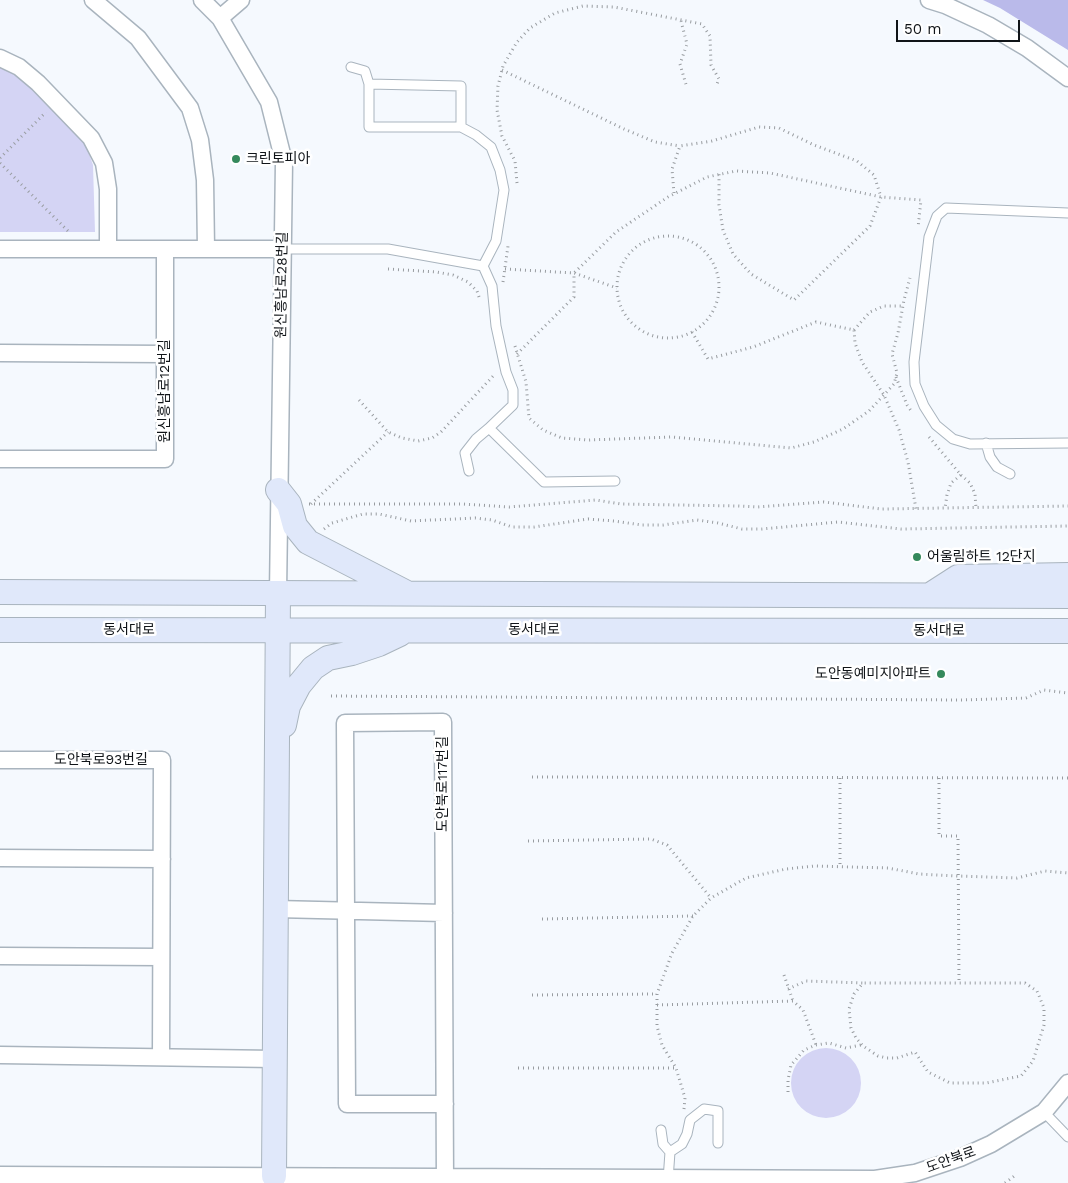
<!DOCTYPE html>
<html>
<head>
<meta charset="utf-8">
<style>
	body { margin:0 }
	#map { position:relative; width:1068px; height:1183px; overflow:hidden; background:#f5f9fe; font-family:"Work Sans",sans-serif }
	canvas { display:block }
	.scale { position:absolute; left:896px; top:20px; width:124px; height:22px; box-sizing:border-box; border:2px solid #101418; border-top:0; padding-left:6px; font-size:15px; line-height:18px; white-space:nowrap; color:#101418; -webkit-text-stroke:4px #fff; paint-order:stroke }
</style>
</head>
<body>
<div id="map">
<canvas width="1068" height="1183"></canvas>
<div class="scale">50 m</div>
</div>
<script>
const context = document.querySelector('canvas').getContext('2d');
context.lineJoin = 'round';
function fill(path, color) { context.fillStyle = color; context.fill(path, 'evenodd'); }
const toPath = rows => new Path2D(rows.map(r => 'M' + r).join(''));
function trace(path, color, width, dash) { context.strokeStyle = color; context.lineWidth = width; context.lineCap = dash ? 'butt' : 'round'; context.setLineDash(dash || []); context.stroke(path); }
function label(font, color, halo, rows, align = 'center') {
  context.font = font + ' "Work Sans","Noto Sans KR",sans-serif'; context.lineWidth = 5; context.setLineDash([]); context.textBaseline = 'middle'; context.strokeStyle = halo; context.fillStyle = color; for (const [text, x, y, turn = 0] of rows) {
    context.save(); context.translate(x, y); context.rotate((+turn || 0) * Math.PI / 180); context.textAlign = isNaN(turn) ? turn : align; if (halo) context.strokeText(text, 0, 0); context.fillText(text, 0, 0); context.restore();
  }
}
const green = toPath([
	[0,64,27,81,85,142,93,165,95,232,0,232],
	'791 1083a35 35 0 1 1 70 0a35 35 0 1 1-70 0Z'
]);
const forest = toPath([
	[983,0,1068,0,1068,50,1000,8]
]);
const path = toPath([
	[681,21,687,44,680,64,687,88],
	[502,70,624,129,655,142,680,146],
	[0,158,46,112],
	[0,163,70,233],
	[517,183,515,161,502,136,497,110,498,86,503,66,517,42,530,28,555,13,583,6,614,7,702,24,710,36,711,65,719,79,717,84],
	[674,193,672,169,680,146,712,141,759,127,779,128,814,145,857,161,874,175,881,197,870,226,794,300,751,274,733,254,723,230,719,205,719,174],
	'617 287a51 51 0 1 1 102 0a51 51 0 1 1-102 0Z',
	[388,269,436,272,453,275,468,282,477,291,480,300],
	[505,269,574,273,616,232,668,197,707,177,736,171,770,173,881,197,921,200,918,228],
	[503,282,508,246],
	[854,330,870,312,884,306,903,306],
	[692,332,708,359,753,347,816,322,854,330,855,343,862,362,884,395,899,430,908,462,916,509],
	[515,346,526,382,529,418,543,430,562,438,588,440,672,437,791,448,814,442,843,429,869,411,894,384,897,373,892,354,898,333,904,300,910,278],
	[517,354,574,297,574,273,617,288],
	[896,377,907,405,912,412],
	[359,400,388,432,402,438,418,441,432,438,441,432,495,374],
	[929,437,961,475,951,483,947,495,945,508],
	[961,475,970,483,975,494,976,508],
	[309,504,463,504,509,507,596,500,621,504,738,506,757,507,824,502,881,509,1068,506],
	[311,504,388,432],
	[324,529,332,523,363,514,379,514,411,521,475,518,492,520,512,527,534,527,588,519,614,521,642,525,663,525,697,520,718,523,742,529,762,529,838,522,901,529,1068,526],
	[331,696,961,700,1026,698,1044,690,1068,693],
	[532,777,1068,778],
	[840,778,840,866],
	[939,778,939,836,958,836,959,983],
	[528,841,651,839,667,845,711,898],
	[542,919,693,916],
	[784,975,793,1001],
	[788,989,806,981,863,983,854,994,849,1009,851,1028,856,1038,863,1046,878,1056,887,1058,897,1058,915,1052,928,1072,950,1083,986,1083,1021,1076,1033,1061,1044,1025,1044,1008,1037,991,1025,983,863,983],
	[532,995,657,994],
	[657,1005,793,1001,803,1010,816,1045],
	[518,1068,676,1068],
	[788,1092,788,1080,791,1065,804,1050,816,1045,829,1043,846,1048,861,1045],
	[684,1109,685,1098,676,1068,662,1045,657,1026,657,994,672,953,693,916,711,898,746,878,786,869,815,866,888,868,919,874,958,876,1017,878,1045,871,1068,873],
	[1005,1183,1017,1174]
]);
const lane = toPath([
	[351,67,365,71,369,84],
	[461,127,369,127,369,84,461,86,461,127,476,135,491,147,500,170,504,190,496,241,483,266],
	[1068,213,946,208,937,216,929,237,914,362,915,384,924,406,936,425,953,439,970,444,1068,443],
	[282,249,388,249,483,266,492,286,496,326,506,372,513,390,513,405,489,428,544,482,615,481],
	[986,443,990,457,997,467,1010,474],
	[469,471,465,453,476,439,489,428],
	[1044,1112,1068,1137],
	[661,1130,663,1144,670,1152],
	[668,1180,670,1152,682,1144,687,1134,690,1120,704,1109,718,1111,718,1143]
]);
const street = toPath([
	[93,0,138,38,190,108,200,140,205,180,206,249],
	[202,0,220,18,269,102,284,162,278,593],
	[929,0,945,5,988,25,1027,48,1068,78],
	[220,18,241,0],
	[0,58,19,67,38,83,91,138,104,163,108,189,108,249],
	[0,249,282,249],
	[0,353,165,354],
	[0,459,165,459,165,249],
	[0,760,162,760,161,1057],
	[0,858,162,859],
	[276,909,444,913],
	[0,956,161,957],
	[0,1055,275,1059],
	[445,1104,347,1104,345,723,443,722,445,1183],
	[0,1175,875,1179,915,1173,960,1158,991,1144,1044,1112,1068,1083]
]);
const secondary = toPath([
	[278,490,289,504,295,526,308,542,405,592],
	[0,592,1068,596],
	[930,595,958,577,1068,575],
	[0,630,1068,631],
	[284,725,288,706,299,685,313,668,328,658,352,653,379,644,400,634],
	[274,1176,278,593]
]);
const markers = [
	[236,159,5,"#35895c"],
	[917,557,5,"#35895c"],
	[941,674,5,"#35895c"]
];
const poiNames = [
	["크린토피아",246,159],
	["어울림하트 12단지",927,557],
	["도안동예미지아파트",931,674,"right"]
];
const streetNames = [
	["원신흥남로28번길",282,285,-89],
	["원신흥남로12번길",165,391,-90],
	["동서대로",129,630],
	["동서대로",534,630],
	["동서대로",939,631],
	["도안북로93번길",101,760],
	["도안북로117번길",443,784,-90],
	["도안북로",951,1160,-20]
];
fill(green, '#d4d4f4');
fill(forest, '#babaea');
trace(lane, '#a9b4be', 11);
trace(street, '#a9b4be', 19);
trace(secondary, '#a9b4be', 26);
trace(path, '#989ca0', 3, [1, 4]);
trace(lane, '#fff', 9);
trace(street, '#fff', 16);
trace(secondary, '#e0e8fa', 24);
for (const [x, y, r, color] of markers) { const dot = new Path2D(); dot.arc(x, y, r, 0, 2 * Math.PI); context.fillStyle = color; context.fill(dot); trace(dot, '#fff', 2); }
label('14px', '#101418', '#fff', poiNames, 'left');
label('14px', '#101418', '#fff', streetNames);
</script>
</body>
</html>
